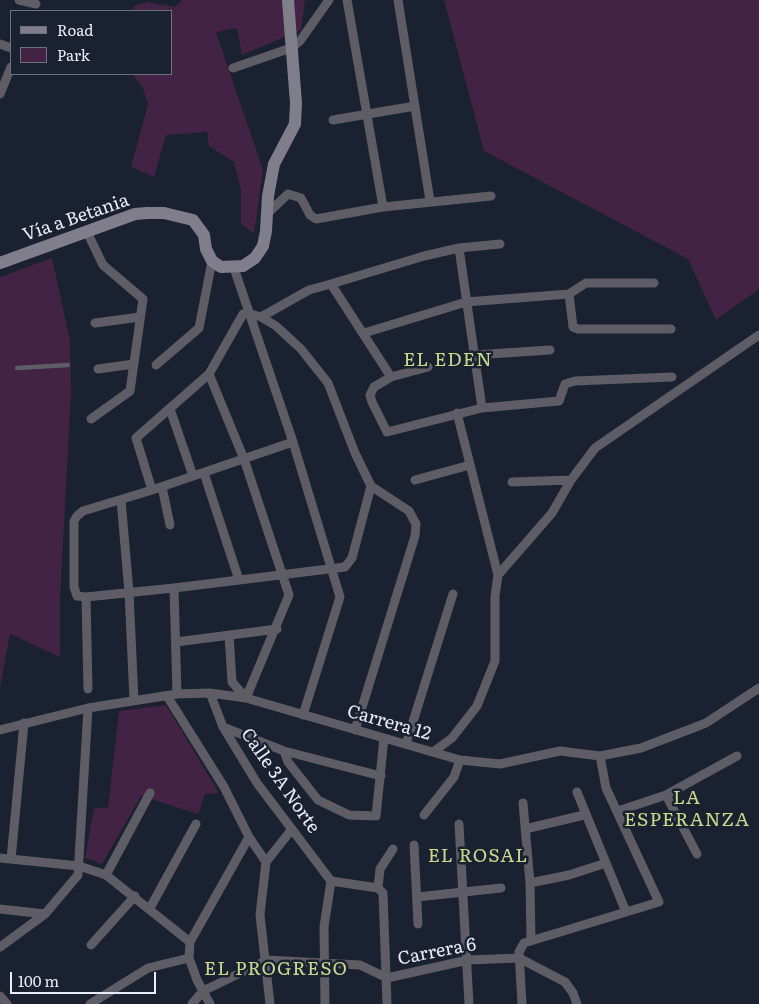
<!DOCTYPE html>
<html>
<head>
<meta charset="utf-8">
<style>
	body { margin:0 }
	#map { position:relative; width:759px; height:1004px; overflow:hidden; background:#1a2130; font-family:Literata,serif }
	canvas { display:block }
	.legend { position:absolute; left:10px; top:10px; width:162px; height:65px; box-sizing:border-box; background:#1a2130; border:1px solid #6c7280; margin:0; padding:6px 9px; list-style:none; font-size:15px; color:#e8ecf7 }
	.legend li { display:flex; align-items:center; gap:10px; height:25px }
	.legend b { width:25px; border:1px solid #6c7280 }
	.scale { position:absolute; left:10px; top:972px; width:146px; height:22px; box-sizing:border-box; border:2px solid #e8ecf7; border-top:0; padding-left:6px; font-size:15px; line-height:18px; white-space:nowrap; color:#e8ecf7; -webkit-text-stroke:4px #1a2130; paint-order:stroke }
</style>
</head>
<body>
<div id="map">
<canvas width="759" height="1004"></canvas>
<ul class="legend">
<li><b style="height:6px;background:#817e8c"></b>Road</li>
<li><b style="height:14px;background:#422344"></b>Park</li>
</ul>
<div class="scale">100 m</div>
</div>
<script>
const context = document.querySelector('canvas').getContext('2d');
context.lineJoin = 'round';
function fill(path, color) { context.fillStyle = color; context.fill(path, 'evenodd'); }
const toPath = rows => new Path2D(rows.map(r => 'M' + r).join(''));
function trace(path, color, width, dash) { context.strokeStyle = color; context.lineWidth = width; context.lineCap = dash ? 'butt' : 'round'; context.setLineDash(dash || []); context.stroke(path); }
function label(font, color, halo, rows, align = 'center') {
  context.font = font + ' Literata,serif'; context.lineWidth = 5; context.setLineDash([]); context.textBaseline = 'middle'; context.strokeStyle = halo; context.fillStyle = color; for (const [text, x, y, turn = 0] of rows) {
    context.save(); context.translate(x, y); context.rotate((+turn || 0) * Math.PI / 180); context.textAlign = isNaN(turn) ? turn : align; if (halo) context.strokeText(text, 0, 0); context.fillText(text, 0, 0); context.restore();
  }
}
const green = toPath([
	[182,0,305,0,301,30,242,55,237,28,216,32,263,170,254,234,241,224,241,190,234,162,209,146,207,132,166,135,154,177,131,167,148,104,142,86,132,74,171,74,171,11,132,11,134,6,147,2,175,7],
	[444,0,759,0,759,289,716,320,688,259,484,151],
	[52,258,70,340,71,395,60,598,60,657,10,634,0,688,0,277],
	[166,705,219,793,205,794,198,814,141,796,102,864,85,858,94,808,108,808,119,711]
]);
const lane = toPath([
	[17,368,68,365]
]);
const street = toPath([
	[19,0,36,4],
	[347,0,383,207],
	[398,0,430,201],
	[0,44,11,48],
	[233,68,291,48,300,41,329,0],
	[0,94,11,67],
	[333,120,415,106],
	[267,214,288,194,301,198,310,215,316,219,383,207,491,196],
	[87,232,103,265,143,299,130,391,91,419],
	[459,248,482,408],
	[234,268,293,442,340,597,303,715],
	[331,284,391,377],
	[569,294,573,327,578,329,671,329],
	[261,317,309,290,331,284,424,256,459,248,500,244],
	[95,323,140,317],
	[364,333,466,302,569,294,586,283,654,283],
	[474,355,550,350],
	[156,365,199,328,212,261],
	[428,367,391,377,374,387,370,395,372,402,387,432,482,408,559,401,565,384,575,381,672,377],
	[98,369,134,364],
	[209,374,244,459,289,595,246,698,232,682,229,635],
	[170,409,193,476],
	[457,413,498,575],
	[293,442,152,490,83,511,77,516,74,521,74,587,77,596,86,597,174,588,345,567,352,558,371,486],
	[204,473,239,580],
	[415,480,470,465],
	[512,482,571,480],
	[162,487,170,525],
	[152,490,136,438,209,374,243,314,247,313,261,317,276,326,301,349,328,383,355,453,371,486,409,511,416,524,415,536,355,730],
	[121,500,129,592,134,700],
	[174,588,177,694],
	[86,597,88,689],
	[176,642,277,629],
	[210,693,223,727,257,783,331,881],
	[167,696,224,787,249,837,266,862],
	[223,727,284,751,381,776],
	[0,730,88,708,177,694,210,693,246,698,460,760,500,764,560,751,600,756,641,748,706,723,759,688],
	[406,744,453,594],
	[284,751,288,762,318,800,349,815,376,816,384,738],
	[433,752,452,738,477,706,495,661,495,596,498,575,552,513,571,480,595,448,759,335],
	[577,792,626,912],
	[666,795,697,854],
	[523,803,530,883,531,940],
	[618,811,666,795,737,756],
	[424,815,454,777,460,760],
	[459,824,469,1004],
	[525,829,584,815],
	[414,845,418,924],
	[0,858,79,866,106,875,190,942],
	[11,859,24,723],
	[106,875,150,793],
	[331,881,378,888],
	[530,883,569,875,606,863],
	[378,888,383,893,387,1004],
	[378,888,380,869,393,849],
	[417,897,501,888],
	[150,908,196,824],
	[0,909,45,914],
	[91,945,135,896],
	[0,947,45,914,78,875,88,708],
	[0,996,7,1004],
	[90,1004,148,968,189,958],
	[192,1004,203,991,267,960,360,965,387,978,468,960,519,958,565,982,573,993,577,1004],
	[210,1004,197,980,189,958,190,942,249,837],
	[270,1004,260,915,266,862,292,829],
	[325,1004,324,927,331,881],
	[522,1004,519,952,524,943,659,902,606,788,600,756]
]);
const secondary = toPath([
	[0,263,135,214,147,213,164,213,193,220,204,235,206,249,212,261,221,267,243,266,255,258,263,246,266,231,268,196,274,164,295,124,296,103,288,0]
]);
const streetNames = [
	["Vía a Betania",76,218,-19],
	["Carrera 12",389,723,16],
	["Calle 3A Norte",280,781,55],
	["Carrera 6",437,952,-11]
];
const neighbourhoodNames = [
	["EL EDEN",448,360],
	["LA",687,798],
	["ESPERANZA",687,820],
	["EL ROSAL",478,856],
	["EL PROGRESO",276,969]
];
fill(green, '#422344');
trace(lane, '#5e5c65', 4.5);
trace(street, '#5e5c65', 9);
trace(secondary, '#817e8c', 12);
label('18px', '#e8ecf7', '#1a2130', streetNames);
context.letterSpacing = '1px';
label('19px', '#c7d88c', '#1a2130', neighbourhoodNames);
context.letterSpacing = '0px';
</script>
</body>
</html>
